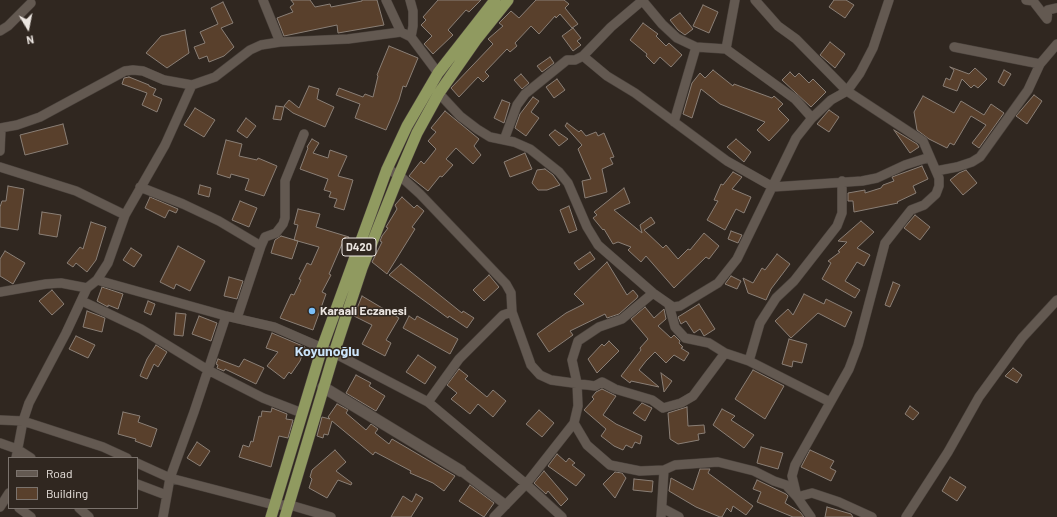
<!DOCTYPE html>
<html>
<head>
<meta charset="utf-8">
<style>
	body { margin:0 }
	#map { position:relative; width:1057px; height:517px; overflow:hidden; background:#302720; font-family:Barlow,sans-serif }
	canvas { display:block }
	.legend { position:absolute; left:8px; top:457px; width:130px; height:52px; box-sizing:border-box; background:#302720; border:1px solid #7b736d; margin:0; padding:5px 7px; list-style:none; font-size:12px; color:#ebe5e0 }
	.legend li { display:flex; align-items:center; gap:8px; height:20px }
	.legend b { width:20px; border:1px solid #7b736d }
	.north { position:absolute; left:8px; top:8px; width:40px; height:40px; -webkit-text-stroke:3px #302720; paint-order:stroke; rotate:170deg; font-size:11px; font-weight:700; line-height:16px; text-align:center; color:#ebe5e0 }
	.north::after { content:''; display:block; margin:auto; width:14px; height:18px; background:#ebe5e0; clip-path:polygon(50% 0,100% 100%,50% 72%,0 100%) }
</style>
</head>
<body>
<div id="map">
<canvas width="1057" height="517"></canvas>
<ul class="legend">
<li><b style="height:5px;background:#635951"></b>Road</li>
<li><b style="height:11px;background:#59402c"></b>Building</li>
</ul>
<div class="north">N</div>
</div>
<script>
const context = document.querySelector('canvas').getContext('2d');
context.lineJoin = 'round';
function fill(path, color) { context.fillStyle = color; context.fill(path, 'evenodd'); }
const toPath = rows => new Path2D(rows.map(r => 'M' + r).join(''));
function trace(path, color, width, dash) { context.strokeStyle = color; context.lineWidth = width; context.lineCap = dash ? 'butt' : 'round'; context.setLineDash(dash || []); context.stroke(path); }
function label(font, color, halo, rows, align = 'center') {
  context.font = font + ' Barlow,sans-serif'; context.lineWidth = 3; context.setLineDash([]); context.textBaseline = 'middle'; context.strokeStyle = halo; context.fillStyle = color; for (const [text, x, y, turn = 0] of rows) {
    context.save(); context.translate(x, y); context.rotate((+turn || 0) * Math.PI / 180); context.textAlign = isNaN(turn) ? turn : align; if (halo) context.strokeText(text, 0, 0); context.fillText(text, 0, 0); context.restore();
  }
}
const building = toPath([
	[291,0,310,0,315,7,330,4,331,7,362,1,362,0,377,0,384,25,338,33,337,25,284,36,277,18,293,12,290,7,294,4,291,0],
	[438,0,481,0,469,12,466,10,448,30,453,35,433,54,424,44,432,36,421,25,426,20,423,17,438,0],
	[536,0,564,0,569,4,565,8,578,24,572,28,560,14,556,18,555,16,539,34,531,26,515,43,517,46,510,52,507,49,485,72,489,76,483,82,478,77,459,97,451,88,493,44,488,39,503,26,499,23,511,11,519,18,536,0],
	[834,0,846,0,854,5,845,18,829,7,834,0],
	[223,2,233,23,221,28,234,47,224,56,209,62,207,56,199,59,194,47,205,43,200,32,218,24,211,8,223,2],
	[703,5,718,12,709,33,693,26,703,5],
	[680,13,693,29,685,35,678,30,670,20,680,13],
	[643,23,658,34,656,36,666,46,669,43,682,55,671,67,660,57,654,64,646,56,647,54,630,40,643,23],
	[573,28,581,38,577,41,581,45,573,51,562,36,573,28],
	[185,30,189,53,167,68,146,53,161,36,185,30],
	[830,42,845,54,835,68,820,55,830,42],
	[389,46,418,58,406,87,403,86,399,100,386,130,355,118,360,104,336,95,339,88,363,97,365,94,373,97,378,76,377,75,389,46],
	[550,57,554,63,542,72,537,66,550,57],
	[950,67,969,74,975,68,987,79,978,88,974,85,971,88,962,79,957,91,943,86,946,78,950,80,954,70,950,67],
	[713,70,733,86,734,84,772,98,774,96,783,104,778,109,789,120,769,141,757,130,765,122,720,104,701,89,692,118,683,114,692,83,700,73,705,78,713,70],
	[1004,70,1011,74,1004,86,998,82,1004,70],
	[790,72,795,77,799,73,809,83,813,79,826,92,811,107,782,80,790,72],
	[521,74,529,83,522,89,514,80,521,74],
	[129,77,149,85,149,86,156,89,153,95,162,99,157,112,142,105,147,93,122,84,124,78,129,77],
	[557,79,565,90,554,98,546,87,557,79],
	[309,86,319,89,317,99,334,107,325,127,293,113,284,106,289,100,299,108,309,86],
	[1034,95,1042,101,1027,124,1016,116,1034,95],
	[923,96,954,113,961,101,984,115,991,104,1004,113,979,148,972,143,986,125,971,116,954,145,950,143,947,148,929,139,917,130,914,112,923,96],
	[533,97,539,101,531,112,539,118,526,136,515,128,520,114,533,97],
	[502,100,510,103,504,123,494,118,502,100],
	[276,106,284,107,281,120,273,119,276,106],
	[195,108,215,120,204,137,184,125,195,108],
	[829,110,839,117,829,132,817,124,829,110],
	[445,111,479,139,474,146,481,155,473,164,456,148,446,159,453,165,442,177,440,176,428,191,409,176,421,161,424,164,436,149,428,141,436,132,431,128,445,111],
	[246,118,256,126,247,138,237,131,246,118],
	[567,123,579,132,581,130,586,136,596,132,598,136,604,133,614,157,610,158,613,164,602,169,607,192,585,198,582,181,591,179,578,149,582,145,565,126,567,123],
	[63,124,68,144,25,155,20,135,63,124],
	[555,130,568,139,559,146,549,135,555,130],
	[894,130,917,144,919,147,910,153,894,130],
	[312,139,319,143,313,153,328,158,330,150,347,156,338,176,353,180,344,210,334,207,337,199,329,197,331,192,324,190,328,179,300,169,308,148,307,147,312,139],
	[736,139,751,152,744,162,727,147,736,139],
	[226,140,242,144,239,156,257,160,258,158,277,166,264,196,245,190,249,179,231,174,230,178,217,174,226,140],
	[525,153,532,169,510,177,504,162,525,153],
	[922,166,928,179,913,186,916,193,897,202,898,203,854,212,853,201,848,201,848,193,865,190,865,193,881,188,883,185,894,181,892,177,922,166],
	[545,169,553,175,560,185,547,190,538,190,532,183,537,170,545,169],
	[966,170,977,183,963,195,950,180,959,173,966,170],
	[733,172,742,177,732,189,751,197,744,213,736,209,725,230,707,220,718,201,714,200,721,184,723,185,733,172],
	[200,185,211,188,209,197,198,194,200,185],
	[8,186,24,189,18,230,0,227,0,207,2,201,6,201,8,186],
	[624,188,630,203,614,210,642,233,640,225,651,217,655,223,644,230,663,248,666,245,678,259,688,249,690,250,704,233,719,246,709,259,706,257,674,288,646,256,641,262,628,250,631,247,618,242,613,244,604,229,603,230,593,218,597,215,594,212,624,188],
	[150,197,178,209,176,213,169,210,165,218,145,208,150,197],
	[402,197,414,208,417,205,424,211,412,227,415,229,387,274,372,262,382,242,380,241,382,236,388,228,386,227,397,209,395,205,402,197],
	[240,201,257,208,249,227,232,220,240,201],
	[569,206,577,230,569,233,560,210,569,206],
	[298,209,320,214,316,227,349,237,346,245,342,244,329,274,331,275,322,292,326,294,313,330,280,318,291,294,294,295,301,280,299,279,307,263,311,265,319,247,294,240,298,225,294,224,298,209],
	[42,212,61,215,57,237,39,234,42,212],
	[915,215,930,227,920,240,904,228,915,215],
	[861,221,874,232,857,248,870,255,864,266,857,262,845,281,860,290,855,298,822,279,831,263,828,261,840,252,838,251,847,242,838,241,861,221],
	[91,222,106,227,96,260,87,272,76,263,73,267,67,263,80,247,83,249,91,222],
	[731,231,742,235,738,243,728,239,731,231],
	[281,236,298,241,292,259,271,253,275,240,281,236],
	[178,246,205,261,190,291,176,284,174,289,160,282,178,246],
	[131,248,142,255,134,267,123,260,131,248],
	[5,251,25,263,13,284,0,276,0,259,5,251],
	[590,252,595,259,579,270,574,263,590,252],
	[777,254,790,264,771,289,766,300,748,293,743,278,753,283,762,268,765,270,777,254],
	[607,262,627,295,633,290,638,296,637,298,619,314,607,318,605,314,570,331,573,335,549,352,537,334,566,313,584,304,574,294,607,262],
	[401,264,462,313,463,311,474,318,467,328,449,316,448,318,389,275,401,264],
	[489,275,499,287,484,301,473,290,489,275],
	[731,276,741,281,737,289,725,284,731,276],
	[229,277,243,281,237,299,224,296,229,277],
	[893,282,900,285,890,307,885,305,893,282],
	[102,287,123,294,118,309,108,305,108,307,97,301,102,287],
	[52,290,64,304,52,315,39,301,52,290],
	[804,294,824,304,826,299,852,312,845,327,818,313,791,338,775,321,788,309,793,315,804,294],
	[362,296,399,318,386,340,391,343,385,356,362,344,372,325,354,316,362,296],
	[148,301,155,304,151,315,144,312,148,301],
	[699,304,715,329,704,336,700,329,694,333,686,321,681,324,678,317,699,304],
	[645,307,654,318,664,309,666,319,658,326,671,338,674,335,680,341,679,343,683,347,681,348,689,353,684,361,674,355,666,363,655,352,646,361,639,370,659,387,631,381,630,383,621,376,641,350,640,348,648,339,631,319,645,307],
	[87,311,105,318,102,332,83,327,87,311],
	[176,313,186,314,183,336,174,335,176,313],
	[199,316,217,323,211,341,192,334,199,316],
	[409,316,415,320,417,316,458,339,450,354,403,328,409,316],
	[272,333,305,347,300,361,291,374,289,372,284,379,267,366,278,352,266,348,272,333],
	[76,336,95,345,88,358,69,349,76,336],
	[789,339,807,344,802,363,793,361,792,367,782,364,789,339],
	[609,341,619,351,597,373,588,359,602,344,604,346,609,341],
	[156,345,167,352,158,367,154,364,147,379,140,376,147,359,156,345],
	[418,355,436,367,425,384,406,372,418,355],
	[218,359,239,367,244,359,264,368,256,384,225,369,224,371,217,368,218,365,216,364,218,359],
	[1013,368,1022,375,1017,383,1005,376,1013,368],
	[459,369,468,376,465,379,487,397,493,390,506,401,493,417,478,404,470,414,451,399,457,393,447,385,459,369],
	[753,370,784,386,765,419,735,399,753,370],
	[661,373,672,381,664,392,661,373],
	[356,375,371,383,369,386,385,396,376,411,346,393,356,375],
	[602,389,616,396,603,415,616,424,642,436,640,444,635,442,632,448,626,445,623,450,614,446,601,436,606,429,584,410,594,399,592,397,596,392,602,389],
	[642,403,652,408,645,421,633,413,642,403],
	[337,404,348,410,346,413,366,430,371,424,378,429,375,433,389,444,392,439,455,476,444,491,433,483,410,473,411,471,375,452,373,455,332,421,328,435,324,434,323,438,317,436,322,417,330,419,328,417,337,404],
	[910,406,919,413,913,420,905,414,910,406],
	[687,407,688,426,704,425,705,433,698,434,699,440,678,444,670,439,668,413,687,407],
	[272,408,287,414,286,419,293,420,288,438,279,436,271,467,239,457,243,445,249,447,251,441,253,442,259,416,261,417,262,411,271,412,272,408],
	[722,409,735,416,731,420,754,435,744,448,713,425,722,409],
	[539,410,554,423,542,437,526,424,539,410],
	[123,412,140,416,138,422,157,429,151,447,135,441,136,439,118,434,123,412],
	[197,442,210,451,200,466,187,458,197,442],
	[761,447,783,453,778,469,757,463,761,447],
	[335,450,346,462,336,471,352,483,351,485,338,480,327,498,309,488,312,479,310,477,312,470,335,450],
	[810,450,834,461,830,468,836,471,831,481,801,467,810,450],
	[557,454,566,462,569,458,575,463,572,465,585,475,576,486,548,466,557,454],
	[700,469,710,469,708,473,753,506,746,515,733,506,731,512,727,508,722,517,720,517,696,507,669,491,671,478,693,490,700,469],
	[544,471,568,499,561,506,548,491,546,494,534,483,544,471],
	[615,472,622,473,626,478,615,498,603,484,615,472],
	[950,477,966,487,957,501,942,491,950,477],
	[634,479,653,481,652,492,633,490,634,479],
	[757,480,786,494,788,496,785,503,800,512,804,517,793,517,757,502,761,492,753,489,757,480],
	[470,485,494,503,484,517,459,501,470,485],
	[416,494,423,498,411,517,391,517,403,496,412,502,416,494],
	[827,507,851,514,853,517,825,517,827,507]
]);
const minor = toPath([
	[263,0,280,42],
	[386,0,401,32],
	[410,0,413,11,413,26,411,37],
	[642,0,662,24,677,38,696,47,726,49,795,99,812,118],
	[755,0,778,26,796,39,847,91,860,73,873,48,889,0],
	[1026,0,1033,1,1047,19,1048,10,1057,8],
	[0,31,8,26,31,3],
	[954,47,1040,64],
	[726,49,735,0],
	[583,56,611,27,643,0],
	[434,88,460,116,477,129,490,137,514,142,530,149,559,172,568,183,587,227,598,245,653,293,673,307,680,306,718,283,737,259,796,138,812,118,831,100,847,91,923,141,939,178,939,186,936,194,924,205,911,210,885,243,858,345,849,369,795,465,792,476,797,497,811,517],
	[674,122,696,47],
	[0,128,17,125,40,117,125,71,133,70,143,71,164,80,192,85,215,77,250,50,261,45,280,42,348,39,401,32,411,37,438,73],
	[504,140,517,105,525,94,567,60,575,60,583,56,607,76,635,93,727,161,773,187,862,181,877,178,905,165,930,157],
	[0,151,1,129],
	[0,167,76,191,125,215],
	[387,169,399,175,420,194,506,284,511,293,512,312,526,351,531,365,540,375,551,380,595,386,602,382,615,389,652,400,663,408,681,403,693,396,725,353],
	[936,171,957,167,972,162,980,157,1028,90,1040,64,1057,44],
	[140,187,183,204,219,221,261,246,265,237,276,233,283,224,285,218,285,181,304,134],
	[97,280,226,316,274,327,334,353,428,402,526,484,562,517],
	[0,292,46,284,61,283,87,288],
	[653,293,622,319,599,327,578,341,572,360,577,383,578,406,574,423,587,445,610,465,640,471,664,470,675,465,718,462,754,471,774,481,786,485,797,497,812,493,839,502,872,517],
	[82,301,141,329,208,370,263,398,302,413],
	[669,305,675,327,685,338,709,343,725,353,749,361,830,402],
	[237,318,261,246],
	[749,361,760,323,776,298,794,281,837,226,842,213,842,181],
	[428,402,459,359,503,315,512,312],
	[0,420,23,421,103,447,127,458],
	[0,443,17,449,31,458],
	[16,458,23,421,29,403,66,333,87,288,97,280,108,263,125,215,165,145,192,85],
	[137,463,170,478,274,505,290,505,331,517],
	[461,471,506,505],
	[137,484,166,495],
	[0,507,9,493],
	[19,508,31,517],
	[79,508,89,517],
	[662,508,679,517],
	[163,517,170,478,194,412,226,316],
	[494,517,526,484,574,423],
	[661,517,664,470],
	[906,517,948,452,979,397,1022,338,1057,300]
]);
const tertiary = toPath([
	[323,387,461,471]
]);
const trunk = toPath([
	[271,517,322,348,387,169,407,126,438,73,495,0],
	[285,517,334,353,362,268,399,175,417,133,439,93,476,40,508,0]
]);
const markers = [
	[312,311,4,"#7abff8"]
];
const shields = [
	[359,247,34]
];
const shieldNames = [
	["D420",359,247]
];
const poiNames = [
	["Karaali Eczanesi",320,311]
];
const quarterNames = [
	["Koyunoğlu",327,351]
];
fill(building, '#59402c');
trace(building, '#8a7f76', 1);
trace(minor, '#4b433d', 10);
trace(tertiary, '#4b433d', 12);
trace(trunk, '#4b433d', 12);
trace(minor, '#635951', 9);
trace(tertiary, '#635951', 11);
trace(trunk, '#909a60', 11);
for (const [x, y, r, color] of markers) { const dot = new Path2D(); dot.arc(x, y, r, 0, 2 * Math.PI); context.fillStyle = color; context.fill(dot); trace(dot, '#302720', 1.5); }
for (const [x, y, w] of shields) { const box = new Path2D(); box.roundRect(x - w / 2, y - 9, w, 18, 3); context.fillStyle = '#302720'; context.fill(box); trace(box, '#ebe5e0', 1); }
label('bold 11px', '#ebe5e0', null, shieldNames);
label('bold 12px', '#ebe5e0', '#302720', poiNames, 'left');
label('bold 14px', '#cbe4fa', '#302720', quarterNames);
</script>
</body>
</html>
